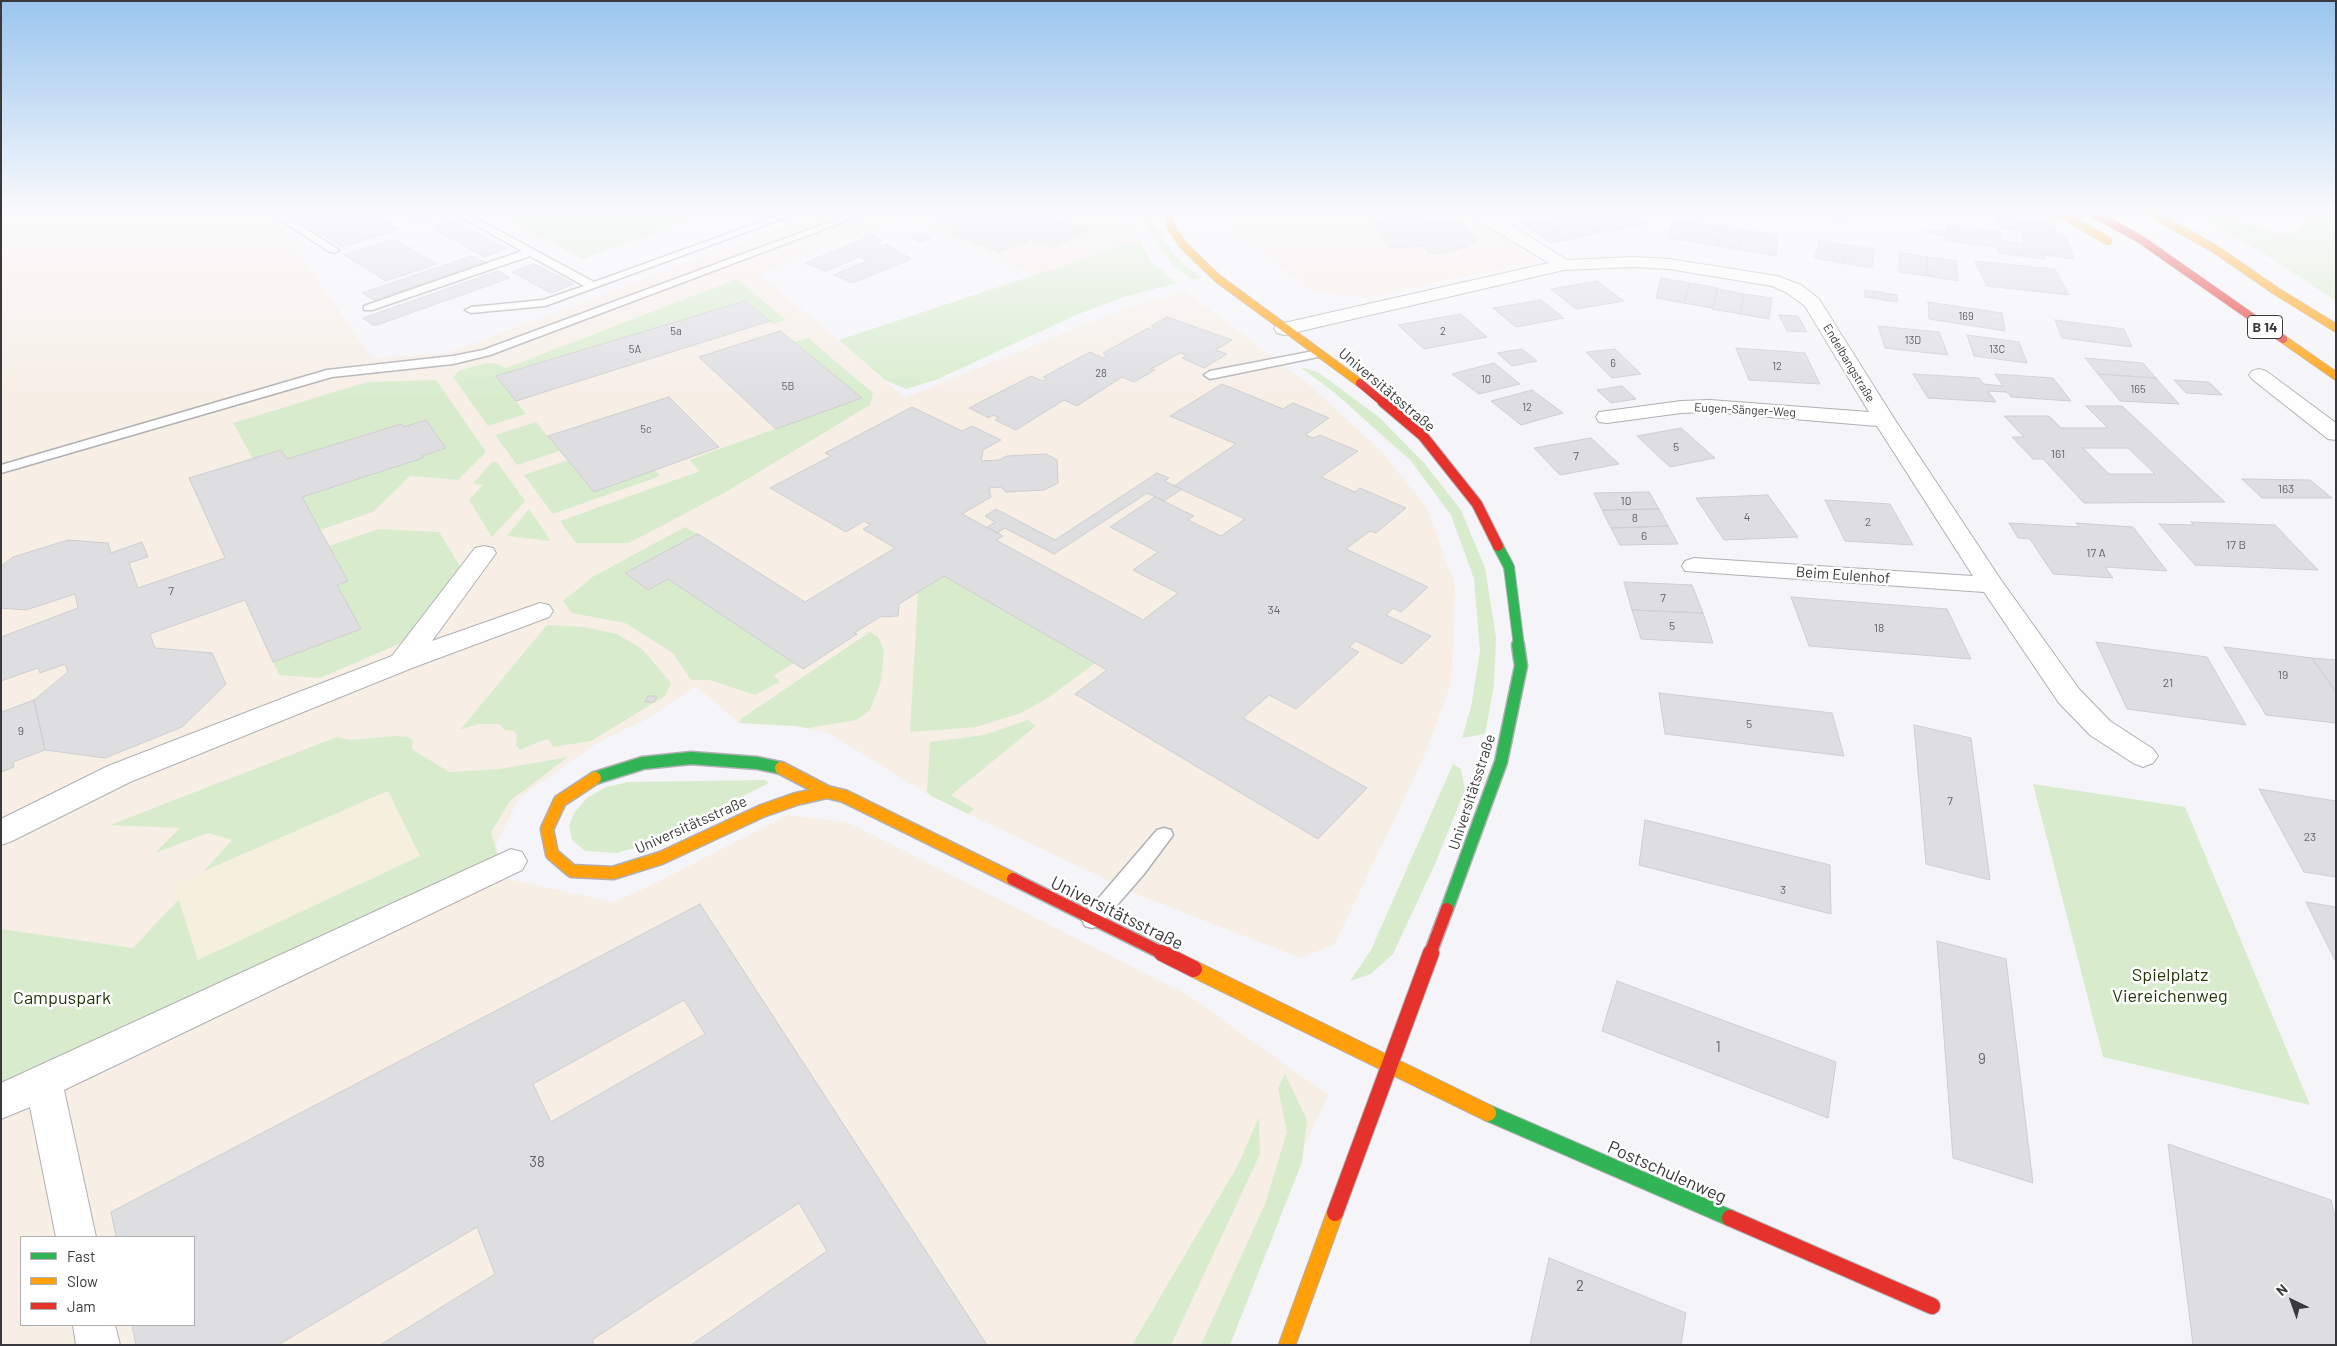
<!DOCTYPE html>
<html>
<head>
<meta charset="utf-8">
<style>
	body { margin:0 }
	#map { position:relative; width:2337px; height:1346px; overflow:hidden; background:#f5f5f9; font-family:Barlow,sans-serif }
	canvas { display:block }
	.frame { position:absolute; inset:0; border:2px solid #39393b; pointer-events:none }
	.legend { position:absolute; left:20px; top:1236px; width:175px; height:90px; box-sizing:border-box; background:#fff; border:1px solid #b0b0b1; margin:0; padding:6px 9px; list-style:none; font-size:15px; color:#39393b }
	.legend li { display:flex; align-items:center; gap:10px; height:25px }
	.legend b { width:25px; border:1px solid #b0b0b1 }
	.north { position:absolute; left:2267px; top:1276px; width:50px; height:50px; -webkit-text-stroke:4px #fff; paint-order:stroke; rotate:318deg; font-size:14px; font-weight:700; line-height:20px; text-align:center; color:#39393b }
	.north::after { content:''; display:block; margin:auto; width:18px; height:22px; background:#39393b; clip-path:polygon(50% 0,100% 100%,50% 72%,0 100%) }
</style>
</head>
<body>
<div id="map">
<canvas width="2337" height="1346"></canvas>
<div class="frame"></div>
<ul class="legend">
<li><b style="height:6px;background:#30b455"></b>Fast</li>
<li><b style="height:6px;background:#ff9f0a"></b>Slow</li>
<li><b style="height:6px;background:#e5322d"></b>Jam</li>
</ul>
<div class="north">N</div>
</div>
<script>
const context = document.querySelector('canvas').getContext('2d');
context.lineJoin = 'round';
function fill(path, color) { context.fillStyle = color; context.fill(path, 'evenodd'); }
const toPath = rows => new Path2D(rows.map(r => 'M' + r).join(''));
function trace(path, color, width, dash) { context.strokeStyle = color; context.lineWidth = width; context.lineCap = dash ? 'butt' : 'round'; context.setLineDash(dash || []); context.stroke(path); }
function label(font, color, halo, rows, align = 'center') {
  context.font = font + ' Barlow,sans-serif'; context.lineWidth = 5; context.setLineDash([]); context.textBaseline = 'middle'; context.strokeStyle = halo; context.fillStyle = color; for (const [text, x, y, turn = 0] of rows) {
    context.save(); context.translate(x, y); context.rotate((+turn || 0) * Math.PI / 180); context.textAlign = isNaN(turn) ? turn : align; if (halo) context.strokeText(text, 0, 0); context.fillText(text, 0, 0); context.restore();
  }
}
const education = toPath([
	[1,213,272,213,372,358,447,353,821,213,1124,213,1140,240,1036,276,905,216,758,274,839,340,905,398,1125,308,1186,291,1307,383,1382,452,1427,508,1455,586,1451,684,1424,757,1335,944,1301,958,1136,894,931,796,828,733,795,726,739,723,696,686,645,720,600,741,519,798,495,847,495,876,613,902,650,886,787,815,847,822,1188,995,1328,1095,1214,1345,1,1345],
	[21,1237,194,1237,194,1325,21,1325],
	[1223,213,1467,213,1538,261,1366,298,1314,291,1234,231]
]);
const green = toPath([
	[494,213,711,213,583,259],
	[1140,213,1151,213,1152,219,1163,239,1179,260,1202,278,1192,280,1173,265,1151,236],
	[2193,213,2217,213,2290,238,2316,213,2336,213,2336,301,2263,253],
	[1140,240,1151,262,1177,283,1124,297,1076,315,938,379,906,389,885,380,839,340],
	[737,279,786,320,773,324,745,301,497,377,526,414,488,426,453,377,461,370,487,363,494,363,506,368],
	[808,338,873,393,870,405,724,493,629,543,576,543,560,521,700,471,689,460,861,398,794,342],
	[1300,367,1318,372,1380,418,1425,464,1461,510,1485,568,1496,637,1494,685,1485,734,1462,738,1471,707,1480,651,1474,579,1451,515,1411,461,1335,393],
	[436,380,486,452,458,480,410,476,373,512,320,530,302,497,423,458,422,456,446,448,426,420,404,427,401,424,287,459,253,459,233,423,367,382],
	[536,422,560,451,517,465,495,435],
	[568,460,594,492,655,470,660,476,553,514,524,475],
	[492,462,497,462,525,501,492,537,469,500,483,485,473,484],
	[529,509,551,541,507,536],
	[685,527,698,534,625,573,648,589,668,579,794,663,774,675,780,682,755,695,710,680,691,680,673,653,625,623,572,613,563,601,594,576],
	[379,529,439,532,461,568,401,643,320,678,279,675,273,662,360,629,337,585,348,580,329,546],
	[944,576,1095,663,1048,698,1021,713,976,727,910,732,918,592],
	[547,625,584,627,617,634,642,649,671,683,665,696,591,741,553,747,549,740,544,740,520,750,516,745,517,735,514,731,505,730,499,724,479,724,460,730],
	[870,632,878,637,884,650,881,681,870,710,857,720,808,728,795,726,739,723,742,718],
	[1028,720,1036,726,951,795,974,809,968,814,931,796,927,792,930,742,984,735],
	[395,736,408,737,413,740,412,749,449,772,500,769,568,757,510,801,491,832,499,859,1,1093,1,929,133,948,179,899,198,960,388,791,204,871,232,840,208,833,155,853,180,828,110,825,337,737,349,740],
	[1453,764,1461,769,1465,790,1435,864,1393,954,1371,974,1350,981,1371,950],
	[765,780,769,783,645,845,616,853,585,851,572,840,569,826,574,813,587,798,606,787,628,782],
	[2033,784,2185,807,2310,1105,2103,1057],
	[1285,1074,1307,1120,1302,1162,1230,1345,1201,1345,1265,1204,1287,1132,1278,1088],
	[1259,1117,1260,1154,1171,1345,1132,1345,1238,1165]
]);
const sand = toPath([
	[388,791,420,856,198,960,174,885]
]);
const building = toPath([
	[301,213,372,213,400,229,342,247,291,216,301,213],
	[395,213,438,213,442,215,415,224,395,213],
	[957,213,1049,213,1044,215,1088,231,1053,247,1031,239,999,252,952,233,958,230,936,221,957,213],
	[1381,213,1429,213,1423,214,1432,223,1461,221,1477,241,1467,243,1469,246,1441,253,1429,253,1425,246,1390,248,1373,221,1390,219,1381,213],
	[1588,213,1608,213,1632,227,1616,230,1588,213],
	[1588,213,1616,230,1600,233,1572,216,1588,213],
	[1608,213,1628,213,1648,224,1632,227,1608,213],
	[1822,213,1865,213,1866,214,1838,220,1822,213],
	[1572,216,1600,233,1585,236,1556,219,1572,216],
	[1996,216,2053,223,2057,235,2066,236,2074,259,2044,255,2045,259,1998,253,1997,247,1946,241,1945,236,1928,233,1927,230,1948,232,1946,225,2000,232,2002,241,2024,244,2021,231,2000,228,1996,216],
	[1556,219,1585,236,1568,240,1541,222,1556,219],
	[454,220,507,249,484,257,431,227,454,220],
	[1674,220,1688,222,1682,240,1667,238,1674,220],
	[1541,222,1568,240,1552,243,1525,225,1541,222],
	[1688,222,1706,224,1700,243,1682,240,1688,222],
	[1706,224,1723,227,1717,246,1700,243,1706,224],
	[1723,227,1743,230,1738,249,1717,246,1723,227],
	[1743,230,1760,233,1756,252,1738,249,1743,230],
	[1760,233,1778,235,1776,256,1756,252,1760,233],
	[921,234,930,239,919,242,911,237,921,234],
	[873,235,882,241,876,243,883,246,887,244,911,259,853,283,833,275,867,261,859,257,826,271,805,263,873,235],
	[394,239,437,264,386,281,344,255,394,239],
	[1819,240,1847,245,1843,263,1815,258,1819,240],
	[1847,245,1874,249,1872,268,1843,263,1847,245],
	[1899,252,1927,257,1928,276,1899,272,1899,252],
	[472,256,484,262,374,300,362,293,472,256],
	[1927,257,1956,261,1958,281,1928,276,1927,257],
	[1975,261,2055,269,2069,295,1987,286,1975,261],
	[534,264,574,284,551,293,512,272,534,264],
	[498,271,510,278,374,326,363,318,498,271],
	[1661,278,1690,283,1684,303,1656,298,1661,278],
	[1597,281,1624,301,1576,309,1551,289,1597,281],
	[1690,283,1718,288,1713,308,1684,303,1690,283],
	[1717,289,1744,294,1740,314,1712,309,1717,289],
	[1865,290,1897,295,1897,302,1865,297,1865,290],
	[1744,294,1772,298,1769,319,1740,314,1744,294],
	[1541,300,1564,318,1516,327,1493,308,1541,300],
	[745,301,770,321,516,401,496,376,745,301],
	[1928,302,2002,313,2005,331,1929,319,1928,302],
	[1461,314,1487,337,1424,349,1398,325,1461,314],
	[1779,315,1798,316,1807,332,1787,331,1779,315],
	[1167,317,1232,340,1215,350,1227,354,1204,368,1182,358,1187,355,1180,353,1151,369,1155,370,1134,382,1122,377,1077,406,1064,400,1016,430,995,420,999,418,993,415,989,418,969,408,1031,376,1043,381,1047,379,1043,377,1090,352,1103,358,1107,355,1103,353,1148,328,1152,330,1155,328,1151,326,1167,317],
	[2055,320,2124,329,2132,347,2062,338,2055,320],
	[1878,326,1939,332,1948,355,1885,348,1878,326],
	[780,331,794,342,862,398,776,429,699,357,780,331],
	[1967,335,2019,342,2027,363,1974,356,1967,335],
	[1736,348,1805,353,1820,384,1749,380,1736,348],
	[1522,349,1537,361,1512,366,1497,353,1522,349],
	[1615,349,1641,374,1612,378,1586,352,1615,349],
	[2085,358,2143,363,2156,378,2098,374,2085,358],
	[1494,363,1520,384,1479,394,1452,374,1494,363],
	[1913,374,1979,378,1984,384,2003,386,1995,374,2053,378,2071,401,2011,397,2007,392,1988,391,1996,402,1928,398,1913,374],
	[2098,374,2156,378,2179,404,2120,401,2098,374],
	[2174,380,2209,382,2222,395,2186,393,2174,380],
	[1222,384,1283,409,1293,403,1329,418,1305,435,1314,438,1320,435,1358,451,1321,477,1355,492,1360,488,1406,508,1376,533,1370,531,1346,549,1428,587,1401,612,1393,608,1386,615,1431,636,1402,664,1356,641,1349,647,1359,652,1296,709,1269,695,1243,718,1367,788,1318,839,1075,694,1107,670,944,576,899,604,898,616,880,617,854,633,857,634,803,669,668,579,648,590,625,573,698,534,805,602,895,548,863,529,871,525,864,521,846,532,770,488,831,456,825,453,912,407,962,431,972,426,1001,440,983,450,981,461,999,460,1007,456,1046,454,1057,460,1058,483,1044,490,1006,492,1001,487,989,488,991,497,962,514,1003,536,996,540,1143,620,1178,593,1133,570,1158,552,1110,527,1155,497,1194,516,1188,520,1221,536,1245,519,1174,486,1236,444,1170,416,1222,384],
	[1622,386,1636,399,1611,403,1597,390,1622,386],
	[1532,390,1563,413,1521,425,1491,401,1532,390],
	[669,397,719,447,594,492,548,436,669,397],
	[2086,406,2122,406,2225,502,2084,503,2043,459,2033,459,2012,437,2024,437,2004,416,2049,416,2061,428,2108,428,2086,406],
	[2083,448,2128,448,2155,474,2109,474,2083,448],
	[426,420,446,448,422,456,423,458,302,497,348,581,337,585,361,629,273,662,245,600,150,634,155,648,212,653,226,684,182,727,105,758,45,750,34,700,68,672,65,664,40,673,38,668,1,681,1,637,78,608,75,594,26,610,1,608,1,566,13,557,68,540,108,543,111,553,142,542,148,557,129,563,138,588,225,558,189,478,281,450,287,459,401,424,404,427,426,420],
	[1681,428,1715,458,1670,467,1637,436,1681,428],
	[1591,438,1619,464,1560,475,1534,448,1591,438],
	[1157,473,1169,478,1164,481,1182,489,1164,501,1147,493,1054,554,1005,528,997,533,987,527,995,522,985,516,996,509,1055,540,1157,473],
	[2242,479,2310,480,2332,498,2262,498,2242,479],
	[1649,492,1659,509,1602,510,1594,493,1649,492],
	[1768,495,1798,537,1724,540,1696,498,1768,495],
	[1825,500,1890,504,1913,545,1845,541,1825,500],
	[1659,509,1668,526,1611,528,1602,510,1659,509],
	[2191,522,2275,525,2318,570,2195,565,2159,524,2194,525,2191,522],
	[2009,523,2079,527,2076,523,2133,527,2167,571,2105,567,2113,578,2053,574,2030,539,2018,538,2009,523],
	[1668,526,1678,544,1620,545,1611,528,1668,526],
	[1624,582,1692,585,1703,613,1632,610,1624,582],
	[1791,597,1947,609,1971,659,1809,646,1791,597],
	[1632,610,1703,613,1713,643,1641,639,1632,610],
	[2096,642,2207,657,2246,725,2127,709,2096,642],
	[2224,647,2312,658,2336,692,2336,723,2266,715,2224,647],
	[2312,658,2336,660,2336,692,2312,658],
	[1659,693,1832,713,1844,756,1665,734,1659,693],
	[648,696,657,696,654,702,645,702,648,696],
	[34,700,45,750,13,762,14,767,1,772,1,706,2,712,34,700],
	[1914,725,1971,738,1990,880,1926,864,1914,725],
	[2259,789,2336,801,2336,877,2304,872,2259,789],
	[1645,820,1830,865,1831,914,1639,865,1645,820],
	[2306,902,2336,907,2336,962,2306,902],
	[700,904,987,1345,691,1345,827,1251,799,1203,592,1340,594,1345,380,1345,495,1274,477,1227,278,1345,136,1345,132,1325,194,1325,194,1237,116,1237,111,1212,700,904],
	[684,1000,705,1034,551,1122,533,1084,684,1000],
	[1937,941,2006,959,2033,1183,1953,1158,1937,941],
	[1617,981,1836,1062,1828,1118,1602,1031,1617,981],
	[2168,1144,2331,1200,2336,1221,2336,1345,2193,1345,2168,1144],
	[1549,1258,1686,1313,1681,1345,1530,1345,1549,1258]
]);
const lane = toPath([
	[281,213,295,213,288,217,339,250,334,253,330,252,277,218,277,214,281,213],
	[454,213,466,213,594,282,785,213,798,213,545,306,471,313,465,310,471,307,543,300,584,286,530,256,372,310,364,310,364,306,522,251,454,213],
	[854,213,867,213,490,355,453,364,332,377,1,473,1,465,327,370,453,356,483,350,854,213],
	[1319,350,1323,352,1325,354,1323,356,1210,379,1204,375,1210,371,1319,350],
	[1164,828,1171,830,1173,835,1144,874,1099,926,1092,928,1085,926,1082,920,1085,914,1157,830,1164,828]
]);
const street = toPath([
	[1472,213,1491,213,1499,217,1522,213,1554,213,1552,217,1511,225,1567,260,1633,257,1669,259,1777,276,1801,285,1819,299,1895,420,2001,580,2079,689,2110,721,2153,749,2158,756,2153,763,2143,767,2133,763,2090,735,2059,703,1984,592,1685,571,1682,566,1685,561,1694,558,1973,576,1877,426,1710,412,1681,413,1607,423,1599,422,1596,417,1599,412,1607,411,1681,401,1710,400,1869,412,1805,306,1787,293,1772,286,1669,269,1633,267,1564,270,1284,335,1277,333,1274,329,1277,325,1284,323,1549,263,1489,227,1472,213],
	[2259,369,2266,371,2336,423,2336,440,2328,439,2252,379,2249,375,2252,371,2259,369],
	[484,546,493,548,496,553,432,641,540,603,549,605,553,611,549,617,412,668,130,782,12,841,1,845,1,819,108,766,392,656,475,548,484,546],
	[511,849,522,852,527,861,522,870,64,1090,96,1237,56,1237,30,1107,1,1119,1,1083,511,849],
	[73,1325,115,1325,120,1345,76,1345,73,1325]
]);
const fastFar2 = toPath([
	[1498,546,1509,567,1519,646]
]);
const fastFar1 = toPath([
	[595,778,643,763,691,758,757,763,781,768],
	[1447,909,1501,762,1521,666,1518,645]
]);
const fast = toPath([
	[1488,1113,1730,1218]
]);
const slowFar2 = toPath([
	[1168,213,1172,229,1184,246,1217,278,1360,383],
	[2060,213,2108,241],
	[2151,213,2215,249,2276,291,2336,328],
	[2283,339,2336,376]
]);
const slowFar1 = toPath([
	[781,768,827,792,844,796,1013,879],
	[595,778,560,801,547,829,552,854,572,871,613,873,661,858,762,811,796,799,827,792]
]);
const slow = toPath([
	[1194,969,1488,1113],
	[1287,1345,1335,1213]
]);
const jamFar3 = toPath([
	[2093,213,2140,239,2283,339],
	[1360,383,1385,404]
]);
const jamFar2 = toPath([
	[1383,402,1423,436,1477,504,1498,546]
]);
const jamFar1 = toPath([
	[1013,879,1164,954],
	[1430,954,1447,909]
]);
const jam = toPath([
	[1162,953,1194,969],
	[1335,1213,1431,953],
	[1730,1218,1932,1306]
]);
const farNumbernames = [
	["169",1966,316],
	["5a",676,331],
	["2",1443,331],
	["13D",1913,340],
	["5A",635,349],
	["13C",1997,349],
	["6",1613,363],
	["12",1777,366],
	["28",1101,373],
	["10",1486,379],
	["5B",788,386],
	["165",2138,389],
	["12",1527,407],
	["5c",646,429]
];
const farStreetnames = [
	["Endelbangstraße",1849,363,59],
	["Eugen-Sänger-Weg",1745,410,3]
];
const numberNames = [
	["5",1676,447],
	["161",2058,454],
	["7",1576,456],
	["163",2286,489],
	["10",1626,501],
	["4",1747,517],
	["8",1635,518],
	["2",1868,522],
	["6",1644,536],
	["17 B",2236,545],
	["17 A",2096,553],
	["7",171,591],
	["7",1663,598],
	["34",1274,610],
	["5",1672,626],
	["18",1879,628],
	["19",2283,675],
	["21",2168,683],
	["5",1749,724],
	["9",21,731],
	["7",1950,801],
	["23",2310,837],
	["3",1783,890]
];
const shields = [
	[2265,327,35]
];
const shieldNames = [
	["B 14",2265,327]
];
const streetNames = [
	["Universitätsstraße",1387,390,40],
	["Beim Eulenhof",1843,575,4],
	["Universitätsstraße",1472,792,-72],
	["Universitätsstraße",691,825,-24]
];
const nearNumbernames = [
	["1",1718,1047],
	["9",1982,1059],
	["38",537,1162],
	["2",1580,1286]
];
const nearStreetnames = [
	["Universitätsstraße",1117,913,26],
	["Postschulenweg",1667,1172,24]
];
const nearParknames = [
	["Spielplatz",2170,975],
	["Viereichenweg",2170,996],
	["Campuspark",62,998]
];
fill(education, '#f7eee6');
fill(green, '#d8eccd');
fill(sand, '#f5f0dd');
fill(building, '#dedee1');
trace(building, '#ceced1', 1);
trace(lane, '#b0b0b3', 3);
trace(street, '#b0b0b3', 2);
trace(fastFar2, '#b0b0b3', 12);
trace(fastFar1, '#b0b0b3', 15);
trace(fast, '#b0b0b3', 18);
trace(slowFar2, '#b0b0b3', 9);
trace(slowFar1, '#b0b0b3', 15);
trace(slow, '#b0b0b3', 18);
trace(jamFar3, '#b0b0b3', 9);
trace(jamFar2, '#b0b0b3', 12);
trace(jamFar1, '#b0b0b3', 15);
trace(jam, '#b0b0b3', 18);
fill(lane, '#fefefe');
fill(street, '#fefefe');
trace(fastFar2, '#30b455', 10);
trace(fastFar1, '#30b455', 12);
trace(fast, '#30b455', 16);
trace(slowFar2, '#ff9f0a', 8);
trace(slowFar1, '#ff9f0a', 12);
trace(slow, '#ff9f0a', 16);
trace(jamFar3, '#e5322d', 8);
trace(jamFar2, '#e5322d', 10);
trace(jamFar1, '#e5322d', 12);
trace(jam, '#e5322d', 16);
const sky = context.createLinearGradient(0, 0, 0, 401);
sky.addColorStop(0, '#9ac5ee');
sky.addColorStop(0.53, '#fafafc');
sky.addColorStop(1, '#fafafc00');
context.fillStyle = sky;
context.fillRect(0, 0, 2337, 401);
label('11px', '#646466', null, farNumbernames);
label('12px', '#39393b', '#fff', farStreetnames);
label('12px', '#646466', null, numberNames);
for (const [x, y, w] of shields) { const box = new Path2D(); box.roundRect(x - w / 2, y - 11.5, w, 23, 4); context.fillStyle = '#fff'; context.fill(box); trace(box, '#39393b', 1); }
label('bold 14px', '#39393b', null, shieldNames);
label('15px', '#39393b', '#fff', streetNames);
label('15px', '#646466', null, nearNumbernames);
label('18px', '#39393b', '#fff', nearStreetnames);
label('18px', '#1e3706', '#fff', nearParknames);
</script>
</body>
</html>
